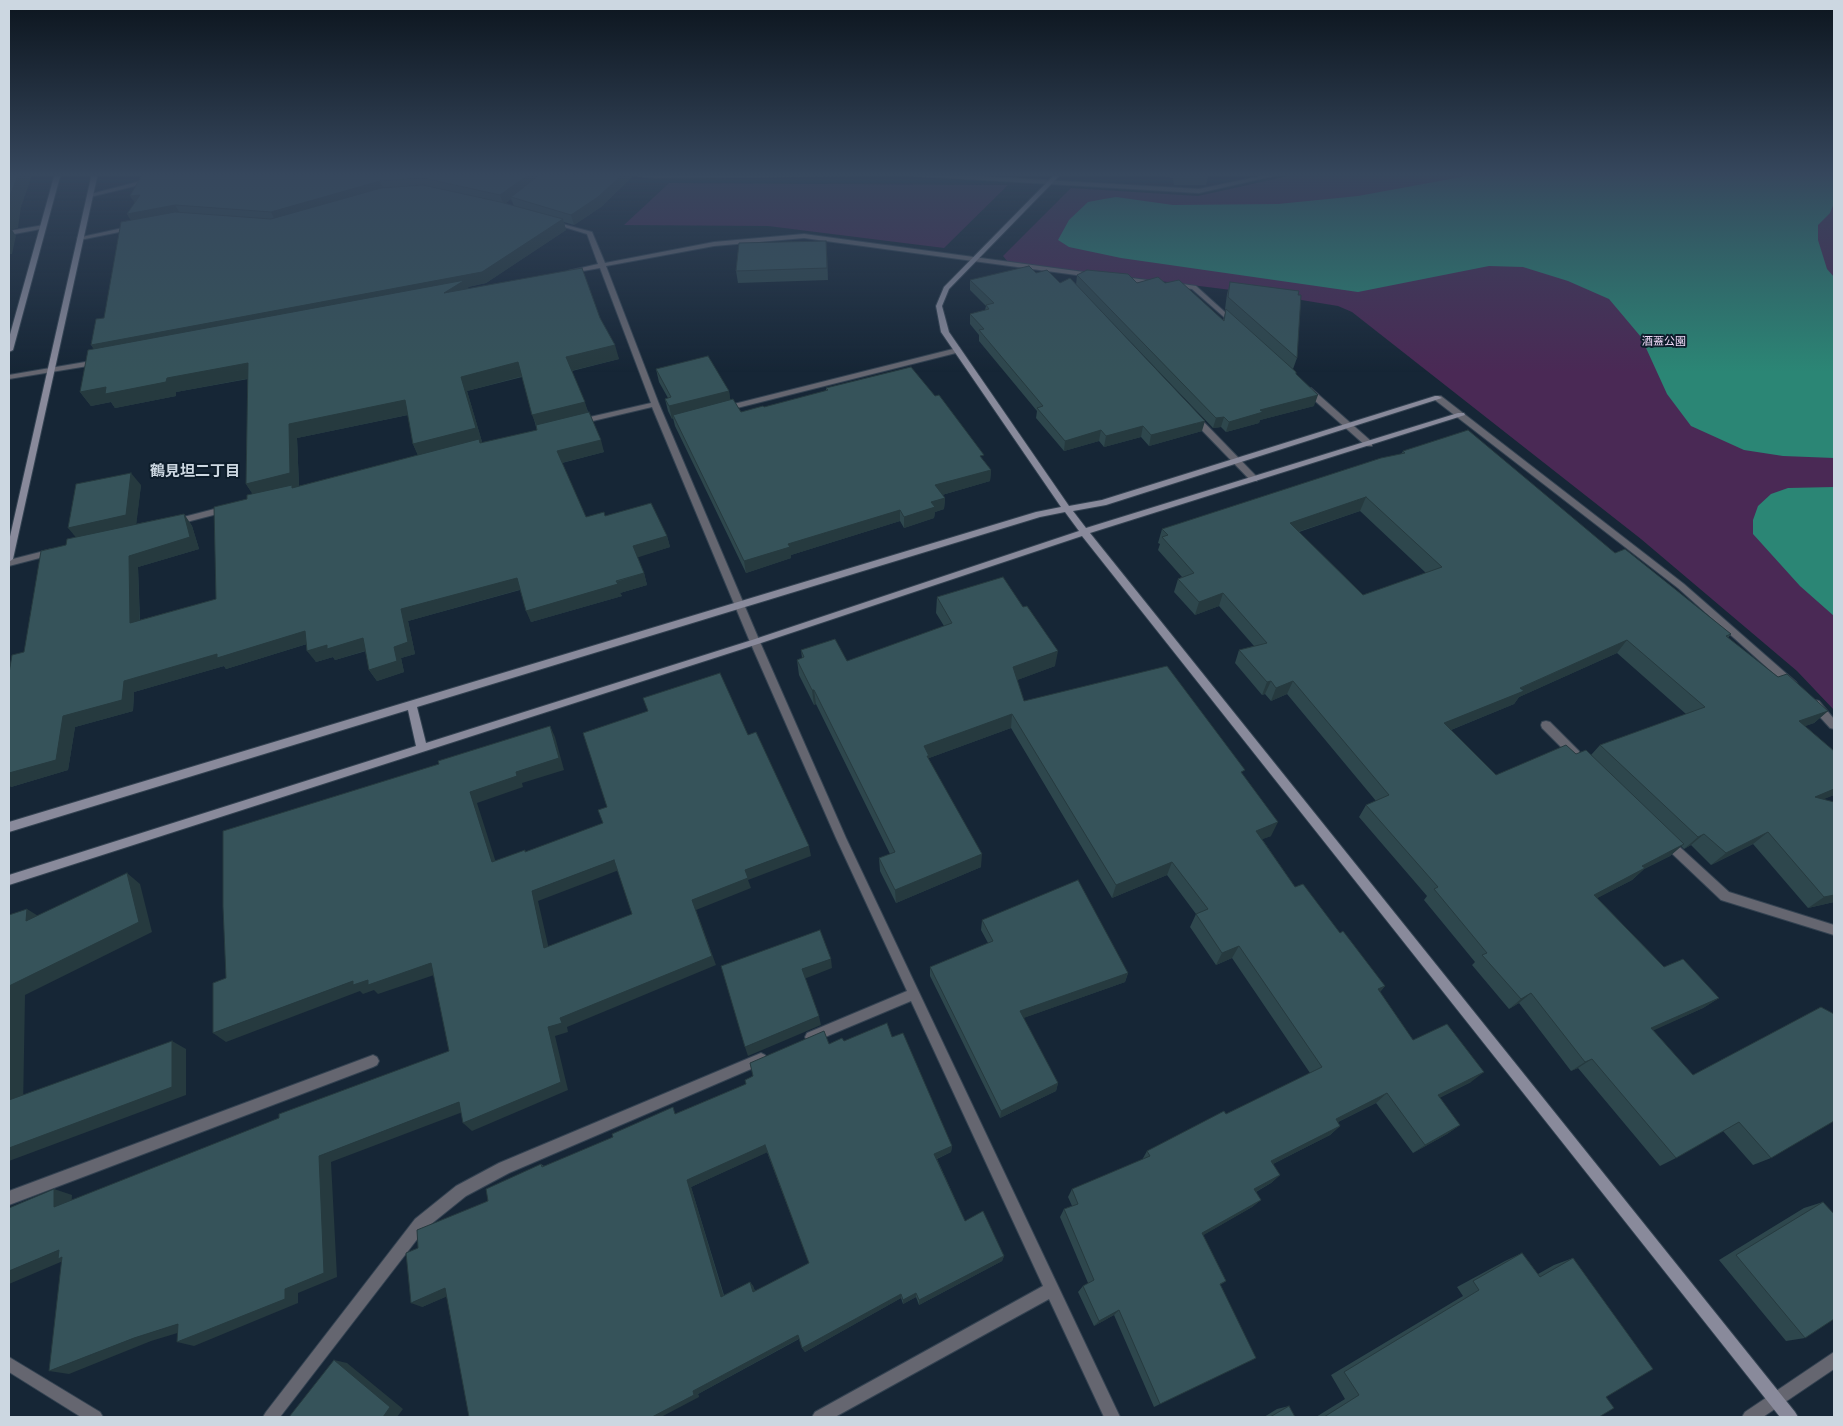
<!DOCTYPE html>
<html>
<head>
<meta charset="utf-8">
<style>
	body { margin:0 }
	#map { position:relative; width:1843px; height:1426px; overflow:hidden; background:#162636; font-family:"Public Sans",sans-serif }
	canvas { display:block }
	.frame { position:absolute; inset:0; border:10px solid #ccd7e1; pointer-events:none }
</style>
</head>
<body>
<div id="map">
<canvas width="1843" height="1426"></canvas>
<div class="frame"></div>
</div>
<script>
const context = document.querySelector('canvas').getContext('2d');
context.lineJoin = 'round';
function fill(path, color) { context.fillStyle = color; context.fill(path, 'evenodd'); }
const toPath = rows => new Path2D(rows.map(r => 'M' + r).join(''));
function trace(path, color, width, dash) { context.strokeStyle = color; context.lineWidth = width; context.lineCap = dash ? 'butt' : 'round'; context.setLineDash(dash || []); context.stroke(path); }
function label(font, color, halo, rows, align = 'center') {
  context.font = font + ' "Public Sans","Noto Sans JP",sans-serif'; context.lineWidth = 4; context.setLineDash([]); context.textBaseline = 'middle'; context.strokeStyle = halo; context.fillStyle = color; for (const [text, x, y, turn = 0] of rows) {
    context.save(); context.translate(x, y); context.rotate((+turn || 0) * Math.PI / 180); context.textAlign = isNaN(turn) ? turn : align; if (halo) context.strokeText(text, 0, 0); context.fillText(text, 0, 0); context.restore();
  }
}
const green = toPath([
	[1407,173,1834,173,1834,710,1797,671,1641,539,1352,312,1338,306,1271,295,1008,262,1003,256,1071,188,1198,196,1297,174],
	[669,183,1008,185,944,248,768,226,624,225]
]);
const water = toPath([
	[1483,173,1834,173,1834,203,1830,213,1818,225,1818,240,1827,269,1834,277,1834,458,1783,456,1744,450,1691,426,1667,394,1641,337,1609,299,1568,281,1523,267,1489,266,1358,292,1121,258,1069,247,1058,240,1069,220,1088,202,1104,199,1116,197,1173,205,1278,204,1358,196],
	[1834,487,1834,616,1800,586,1753,534,1753,520,1758,506,1771,494,1788,488]
]);
const street = toPath([
	[626,173,655,174,922,173,1199,189,1277,173,1286,173,1199,193,900,175,655,178,629,175,626,173],
	[149,179,151,180,151,182,90,197,87,195,149,179],
	[551,221,592,232,605,263,714,242,804,234,1091,273,1094,275,1091,277,804,238,714,246,606,266,659,404,760,642,846,838,1120,1417,1104,1417,1049,1299,835,1417,812,1417,815,1412,1043,1286,911,1001,811,1043,807,1041,805,1037,807,1033,907,991,836,838,750,642,652,407,580,424,576,422,577,420,651,403,600,268,571,273,568,271,598,264,587,234,551,223,551,221],
	[44,225,46,226,46,228,9,235,9,231,44,225],
	[132,226,134,227,134,229,80,240,77,238,132,226],
	[1123,277,1155,281,1158,283,1155,285,1121,280,1120,279,1123,277],
	[1175,283,1196,286,1237,323,1232,324,1192,289,1173,286,1172,285,1175,283],
	[957,348,960,348,960,352,725,411,721,409,722,407,957,348],
	[97,360,100,360,100,364,9,379,9,375,97,360],
	[1305,388,1311,388,1372,442,1372,446,1366,446,1305,392,1305,388],
	[1435,396,1441,396,1684,584,1796,682,1798,685,1796,688,1790,688,1678,588,1435,400,1435,396],
	[1191,415,1197,415,1257,477,1257,481,1251,481,1191,419,1191,415],
	[226,506,230,509,229,511,175,525,171,522,172,520,226,506],
	[52,549,56,552,55,554,9,566,9,560,52,549],
	[1815,700,1819,701,1834,719,1834,729,1830,728,1811,707,1810,704,1811,701,1815,700],
	[1546,721,1550,722,1579,751,1580,754,1579,757,1571,757,1542,728,1541,725,1542,722,1546,721],
	[1667,837,1671,839,1729,892,1834,925,1834,935,1721,900,1663,845,1662,842,1663,839,1667,837],
	[761,1053,765,1055,767,1059,765,1063,509,1173,466,1196,425,1229,280,1417,263,1417,266,1412,415,1219,456,1186,499,1163,761,1053],
	[373,1055,377,1057,379,1061,377,1065,373,1067,9,1205,9,1191,373,1055],
	[1834,1352,1834,1369,1763,1417,1742,1417,1745,1412,1834,1352],
	[9,1357,100,1412,103,1417,81,1417,9,1372,9,1357]
]);
const secondary = toPath([
	[55,173,61,173,13,350,9,352,9,338,55,173],
	[92,173,98,173,13,559,9,562,9,541,92,173],
	[1056,173,1062,173,949,289,942,306,949,332,1069,506,1102,500,1435,396,1438,396,1442,398,1106,505,1073,511,1086,528,1458,413,1464,413,1465,415,1090,533,1795,1412,1798,1417,1780,1417,1082,536,758,644,9,885,9,875,416,746,408,710,9,832,9,822,1036,512,1061,507,941,332,936,306,944,287,1056,173],
	[1065,512,1079,531,752,640,426,743,417,707,1040,517,1065,512]
]);
const wall = toPath([
	[145,173,631,173,632,177,601,207,574,225,564,222,566,230,486,283,468,287,469,289,600,318,619,359,572,371,604,452,562,463,586,517,605,516,667,536,670,547,637,557,644,573,647,585,620,593,622,596,531,622,520,590,408,621,415,654,401,658,404,672,377,681,369,670,366,651,335,660,333,657,316,662,307,644,226,669,224,666,134,692,133,711,75,727,68,770,11,787,24,652,66,545,141,485,136,524,184,514,192,526,199,549,138,567,140,620,216,599,247,499,253,494,246,484,248,379,176,392,176,396,115,408,111,402,91,406,80,392,94,349,91,345,104,318,131,220,127,214,135,203,146,174],
	[511,199,514,206,506,203],
	[522,377,537,430,481,443,482,442,467,391],
	[408,415,413,444,418,455,299,486,297,438],
	[1138,173,1208,173,1209,175,1206,185,1174,185,1173,178],
	[827,253,828,280,738,283,736,271],
	[1077,275,1137,283,1165,283,1223,320,1226,310,1225,309,1227,294,1230,282,1297,358,1293,369,1314,406,1260,420,1259,423,1226,432,1221,427,1213,428,1076,285],
	[970,280,1202,431,1149,446,1141,437,1104,447,1099,441,1064,451,1036,418,1037,411,979,341,979,335,970,324,970,314,985,310,986,306,970,290],
	[656,369,729,391,730,400,741,412,764,407,826,391,826,388,984,461,991,470,990,481,942,495,945,498,944,509,935,512,934,518,904,528,900,521,791,555,791,558,746,573,675,426,673,418,672,419,668,411,665,399,668,398,659,382],
	[1403,451,1615,553,1731,634,1728,638,1778,677,1828,711,1814,723,1805,726,1834,751,1834,795,1823,799,1834,902,1808,908,1753,844,1711,865,1691,845,1684,849,1681,846,1670,856,1644,869,1632,880,1597,898,1664,967,1719,998,1703,1008,1653,1030,1693,1075,1821,1007,1771,1158,1753,1165,1723,1131,1676,1158,1660,1166,1578,1068,1571,1071,1519,1003,1509,1009,1472,965,1475,962,1424,900,1427,896,1359,817,1366,805,1376,801,1287,694,1271,701,1265,694,1262,695,1235,663,1239,650,1254,646,1219,606,1195,615,1174,592,1178,579,1182,577,1158,550,1160,544,1158,543,1162,529,1401,454],
	[1360,511,1426,573,1363,595,1299,532],
	[1617,653,1686,714,1600,745,1591,755,1576,754,1496,775,1451,730,1514,704,1519,697],
	[937,597,1055,666,1017,680,1024,701,1243,775,1271,836,1262,839,1295,887,1340,933,1385,986,1380,992,1413,1040,1471,1082,1439,1098,1460,1125,1447,1134,1413,1153,1376,1103,1338,1122,1340,1126,1330,1135,1273,1164,1280,1175,1271,1183,1256,1192,1261,1200,1252,1207,1203,1235,1226,1281,1220,1285,1160,1404,1154,1407,1114,1315,1094,1326,1078,1292,1083,1286,1088,1283,1060,1217,1064,1209,1072,1206,1068,1197,1072,1189,1142,1160,1147,1151,1226,1114,1310,1073,1232,958,1216,965,1190,927,1196,914,1167,875,1112,898,1011,728,929,758,929,760,981,867,896,903,880,871,879,858,890,854,816,704,814,705,799,675,797,660,802,658,801,650,847,661,944,626,936,613],
	[982,920,1128,973,1125,982,1023,1018,1058,1083,1056,1091,1000,1118,930,976,930,967,988,943,981,930],
	[892,1037,952,1146,951,1152,937,1159,965,1221,1004,1256,1002,1261,919,1305,916,1297,903,1304,901,1298,805,1352,802,1348,799,1339,698,1394,699,1397,447,1296,422,1307,418,1248,541,1164,544,1166,677,1113,746,1084,829,1044,844,1041],
	[767,1152,809,1263,755,1291,753,1286,750,1282,724,1295,691,1187],
	[1823,1202,1805,1338,1786,1341,1719,1260,1804,1208],
	[1522,1253,1538,1274,1554,1265,1573,1258,1606,1397,1599,1417,1316,1417,1345,1399,1331,1375,1463,1296,1457,1287,1505,1261],
	[1289,1406,1295,1417,1264,1417,1277,1409]
]);
const shadedWall = toPath([
	[19,173,33,173,21,207,18,228,12,230,16,236,12,254,9,254,9,208,11,193],
	[531,173,547,173,511,197,511,199,504,205,500,195],
	[624,173,631,173,632,177,601,207,574,225,571,215],
	[380,181,384,191,276,222,271,212],
	[140,195,137,206,130,196],
	[175,205,181,215,133,224,127,214],
	[563,219,566,230,486,283,468,287,470,293,99,356,91,345],
	[615,345,619,359,570,371,566,357],
	[518,362,523,376,467,391,482,442,481,443,484,450,419,458,413,444,461,377],
	[248,363,256,377,176,392,176,396,115,408,111,402,91,406,80,392,106,387,167,378],
	[729,391,731,404,673,415,673,418,672,419,669,406],
	[1318,395,1314,406,1260,420,1259,423,1226,432,1229,422,1260,410],
	[405,400,412,414,297,438,299,487,255,498,246,484,289,424],
	[585,402,589,416,538,429,532,415],
	[1224,417,1221,427,1213,428,1216,418],
	[1205,421,1202,431,1149,446,1151,435],
	[1143,426,1141,437,1104,447,1106,436],
	[1101,430,1099,441,1064,451,1065,441],
	[601,440,604,452,561,463,557,451],
	[991,470,990,481,935,497,935,485],
	[131,473,141,485,136,527,79,541,68,528],
	[1366,497,1360,511,1285,536,1290,523],
	[945,498,944,509,935,512,934,518,904,528,904,517,931,502],
	[900,510,900,521,791,555,791,558,746,573,744,561,788,544],
	[184,514,192,526,199,549,138,567,140,634,130,623,129,556],
	[667,536,670,547,636,558,633,546],
	[644,573,647,585,620,593,622,596,531,622,526,611],
	[517,578,522,589,408,621,415,654,401,658,404,672,377,681,369,670,394,647,401,609],
	[1223,593,1219,606,1195,615,1199,602],
	[305,631,313,642,226,669,224,666,134,692,133,711,75,727,68,770,11,787,9,786,9,773,63,716,124,681,217,654],
	[363,638,371,649,335,660,333,657,316,662,307,651,327,645],
	[1627,640,1617,653,1519,697,1514,704,1436,736,1444,723],
	[1058,651,1055,666,1012,682,1013,667],
	[1271,681,1265,694,1262,695,1267,682],
	[1293,681,1287,694,1271,701,1276,688],
	[812,690,814,690,816,704,814,705],
	[1828,711,1814,723,1785,733,1799,721],
	[1012,714,1011,728,929,758,929,770,924,746],
	[550,726,555,737,564,770,522,783,523,787,477,803,499,872,492,862,470,792,516,772],
	[1834,789,1834,795,1800,809,1815,797],
	[1278,822,1271,836,1250,844,1256,831],
	[1768,832,1753,844,1711,865,1726,853],
	[1704,834,1691,845,1684,849,1698,837],
	[1684,844,1670,856,1644,869,1632,880,1582,906,1594,895,1642,866],
	[809,846,811,856,748,880,751,888,696,910,716,965,567,1027,568,1032,555,1036,568,1090,472,1131,463,1123,548,1027,560,1018,692,900,745,870],
	[982,854,981,867,896,903,895,890],
	[614,860,619,870,538,901,551,958,544,948,532,891],
	[1172,862,1167,875,1112,898,1116,885],
	[127,873,140,884,152,932,25,995,23,1109,9,1103,9,986],
	[1834,895,1834,902,1808,908,1824,897],
	[27,909,43,919,26,921],
	[1239,946,1232,958,1216,965,1222,953],
	[831,959,832,968,804,979,802,969],
	[431,963,440,973,378,994,374,990,363,994,360,991,226,1042,213,1033,353,981,368,980],
	[1128,973,1125,982,1018,1020,1020,1011],
	[1385,986,1375,997,1378,989],
	[1531,993,1519,1003,1509,1009,1521,999],
	[1719,998,1703,1008,1637,1038,1651,1028],
	[819,1016,821,1025,748,1056,745,1047],
	[172,1041,186,1049,186,1095,9,1161,9,1148],
	[1592,1059,1578,1068,1571,1071,1585,1062],
	[1484,1072,1471,1082,1425,1105,1438,1095],
	[1058,1083,1056,1091,1000,1118,1001,1111],
	[1387,1093,1376,1103,1326,1128,1336,1119],
	[459,1102,468,1110,331,1162,337,1277,298,1293,298,1303,194,1346,177,1342,285,1289,319,1156],
	[1460,1125,1447,1134,1413,1153,1425,1145],
	[1340,1126,1330,1135,1263,1169,1271,1161],
	[765,1145,768,1152,691,1187,725,1301,721,1297,687,1180],
	[952,1146,951,1152,934,1160,934,1154],
	[1280,1175,1271,1183,1246,1197,1254,1189],
	[54,1189,72,1195,71,1213,54,1207],
	[1261,1200,1252,1207,1195,1240,1202,1233],
	[59,1250,63,1261,9,1284,9,1271],
	[1004,1256,1002,1261,919,1305,919,1300],
	[750,1282,753,1286,757,1296,753,1292],
	[445,1288,455,1293,422,1307,411,1303],
	[916,1293,916,1297,903,1304,903,1300],
	[901,1294,901,1298,805,1352,802,1348],
	[1119,1310,1114,1315,1094,1326,1099,1321],
	[178,1324,194,1328,151,1341,69,1374,49,1371,134,1338],
	[798,1335,800,1338,698,1394,699,1397,661,1417,652,1417,693,1391],
	[334,1360,347,1363,403,1409,397,1417,383,1417]
]);
const building = toPath([
	[9,173,19,173,11,193,9,208,9,173],
	[149,173,531,173,500,195,423,178,380,181,271,212,175,205,127,214,140,195,130,196,142,175,149,173],
	[542,173,624,173,598,197,571,215,511,197,542,173],
	[1176,173,1208,173,1209,175,1176,175,1176,173],
	[423,185,500,202,563,219,482,272,91,345,96,319,104,318,121,222,175,212,271,219,381,188,423,185],
	[826,241,827,268,736,271,739,243,826,241],
	[1029,266,1036,273,1047,270,1060,283,1070,278,1205,421,1151,435,1143,426,1106,436,1101,430,1065,441,1037,408,1043,406,979,330,984,329,970,314,989,309,986,305,994,303,970,280,1029,266],
	[582,268,600,318,615,345,566,357,585,402,532,415,518,362,461,377,476,428,413,444,405,400,289,424,290,473,246,484,248,363,167,378,166,382,105,394,106,387,80,392,88,350,465,280,444,293,582,268],
	[1087,270,1128,274,1137,283,1158,277,1165,283,1179,280,1224,321,1226,309,1296,372,1296,374,1318,395,1260,410,1263,412,1229,422,1224,417,1216,418,1077,275,1087,270],
	[1230,282,1299,291,1298,295,1301,295,1297,358,1228,297,1230,282],
	[708,356,729,391,669,406,665,399,671,397,656,369,708,356],
	[911,367,935,396,939,395,984,455,980,456,991,470,935,485,945,498,931,502,935,507,904,517,900,510,788,544,790,547,744,561,673,415,733,399,741,412,763,406,764,407,828,390,826,388,911,367],
	[589,412,601,440,557,451,586,517,604,512,605,516,651,503,667,536,633,546,644,573,616,581,618,584,526,611,517,578,401,609,408,642,394,647,397,661,369,670,363,638,327,649,327,645,307,651,305,631,217,658,217,654,124,681,122,700,63,716,56,760,9,773,9,673,12,655,24,652,41,551,66,545,67,539,184,514,190,537,129,556,130,623,216,599,214,507,247,499,247,495,292,485,292,488,479,439,480,443,537,430,536,425,589,412],
	[1468,430,1615,553,1625,549,1731,634,1726,636,1778,677,1787,674,1828,711,1799,721,1834,751,1834,789,1815,797,1834,802,1834,895,1824,897,1768,832,1726,853,1704,834,1698,837,1600,745,1705,707,1627,640,1520,688,1524,691,1444,723,1496,775,1566,745,1576,754,1586,750,1684,844,1642,866,1645,868,1594,895,1664,967,1683,959,1719,998,1651,1028,1693,1075,1821,1007,1834,1014,1834,1121,1771,1158,1739,1122,1676,1158,1592,1059,1585,1062,1531,993,1521,999,1482,955,1487,953,1434,889,1438,887,1366,805,1389,795,1293,681,1276,688,1271,681,1267,682,1239,650,1267,643,1223,593,1199,602,1178,579,1194,573,1162,537,1168,535,1162,529,1381,458,1405,453,1403,451,1468,430],
	[1366,497,1442,567,1363,595,1290,523,1366,497],
	[131,473,126,515,68,528,76,484,131,473],
	[1003,577,1023,607,1027,606,1058,651,1013,667,1024,701,1167,666,1245,770,1241,772,1278,822,1256,831,1295,887,1303,884,1340,933,1343,931,1385,986,1378,989,1413,1040,1447,1024,1484,1072,1438,1095,1460,1125,1425,1145,1387,1093,1336,1119,1340,1126,1271,1161,1280,1175,1254,1189,1261,1200,1202,1233,1226,1281,1220,1284,1256,1358,1160,1404,1119,1310,1099,1321,1083,1286,1094,1280,1064,1209,1078,1204,1072,1189,1150,1156,1147,1151,1224,1111,1226,1114,1322,1067,1239,946,1222,953,1196,914,1208,909,1172,862,1116,885,1012,714,924,746,929,756,927,756,982,854,895,890,879,858,895,852,814,690,812,690,797,660,804,657,801,650,835,639,847,661,952,623,937,597,1003,577],
	[720,673,748,735,756,732,809,846,745,870,748,878,692,900,712,956,560,1018,562,1023,548,1027,561,1082,463,1123,459,1102,319,1156,324,1273,285,1289,285,1299,177,1342,178,1324,134,1338,49,1371,62,1257,58,1259,59,1250,9,1271,9,1208,54,1189,54,1207,279,1118,279,1114,449,1051,431,963,368,985,368,980,353,985,353,981,213,1033,213,983,226,978,223,907,223,831,439,764,438,761,550,726,559,758,516,772,517,776,470,792,492,862,525,850,525,852,603,823,598,810,607,807,583,733,648,711,643,698,720,673],
	[614,860,632,914,544,948,532,891,614,860],
	[127,873,139,922,9,986,9,915,27,909,26,921,127,873],
	[1078,880,1128,973,1020,1011,1058,1083,1001,1111,930,967,993,941,982,920,1078,880],
	[820,930,831,959,802,969,819,1016,745,1047,721,966,820,930],
	[887,1023,892,1037,903,1033,952,1146,934,1154,965,1221,983,1211,1004,1256,919,1300,916,1293,903,1300,901,1294,802,1348,798,1335,693,1391,694,1395,652,1417,469,1417,445,1288,411,1303,406,1253,418,1248,417,1230,488,1201,486,1189,541,1164,542,1167,613,1137,612,1134,673,1107,675,1114,746,1084,745,1080,753,1076,750,1063,824,1031,829,1044,842,1038,844,1041,887,1023],
	[765,1145,809,1263,753,1292,750,1282,721,1297,687,1180,765,1145],
	[172,1041,172,1087,9,1148,9,1100,172,1041],
	[1823,1202,1834,1214,1834,1319,1805,1338,1736,1255,1823,1202],
	[1522,1253,1540,1277,1573,1258,1653,1369,1606,1397,1614,1408,1599,1417,1324,1417,1359,1395,1344,1372,1479,1290,1473,1281,1522,1253],
	[334,1360,390,1407,383,1417,289,1417,334,1360],
	[1289,1406,1295,1417,1270,1417,1289,1406]
]);
const farParknames = [
	["酒蓋公園",1664,342]
];
const neighbourhoodNames = [
	["鶴見坦二丁目",195,471]
];
fill(green, '#4a2955');
fill(water, '#2b8675');
trace(street, '#334251', 2);
trace(secondary, '#334251', 2);
fill(street, '#656670');
fill(secondary, '#898a9b');
fill(wall, '#2e474d');
fill(shadedWall, '#263a3f');
fill(building, '#36535a');
trace(building, '#263a3f', 1);
const sky = context.createLinearGradient(0, 0, 0, 372);
sky.addColorStop(0, '#0c151e');
sky.addColorStop(0.47, '#36475d');
sky.addColorStop(1, '#36475d00');
context.fillStyle = sky;
context.fillRect(0, 0, 1843, 372);
label('11px', '#f1dbf9', '#0d1d2b', farParknames);
label('bold 15px', '#ccd7e1', '#0d1d2b', neighbourhoodNames);
</script>
</body>
</html>
